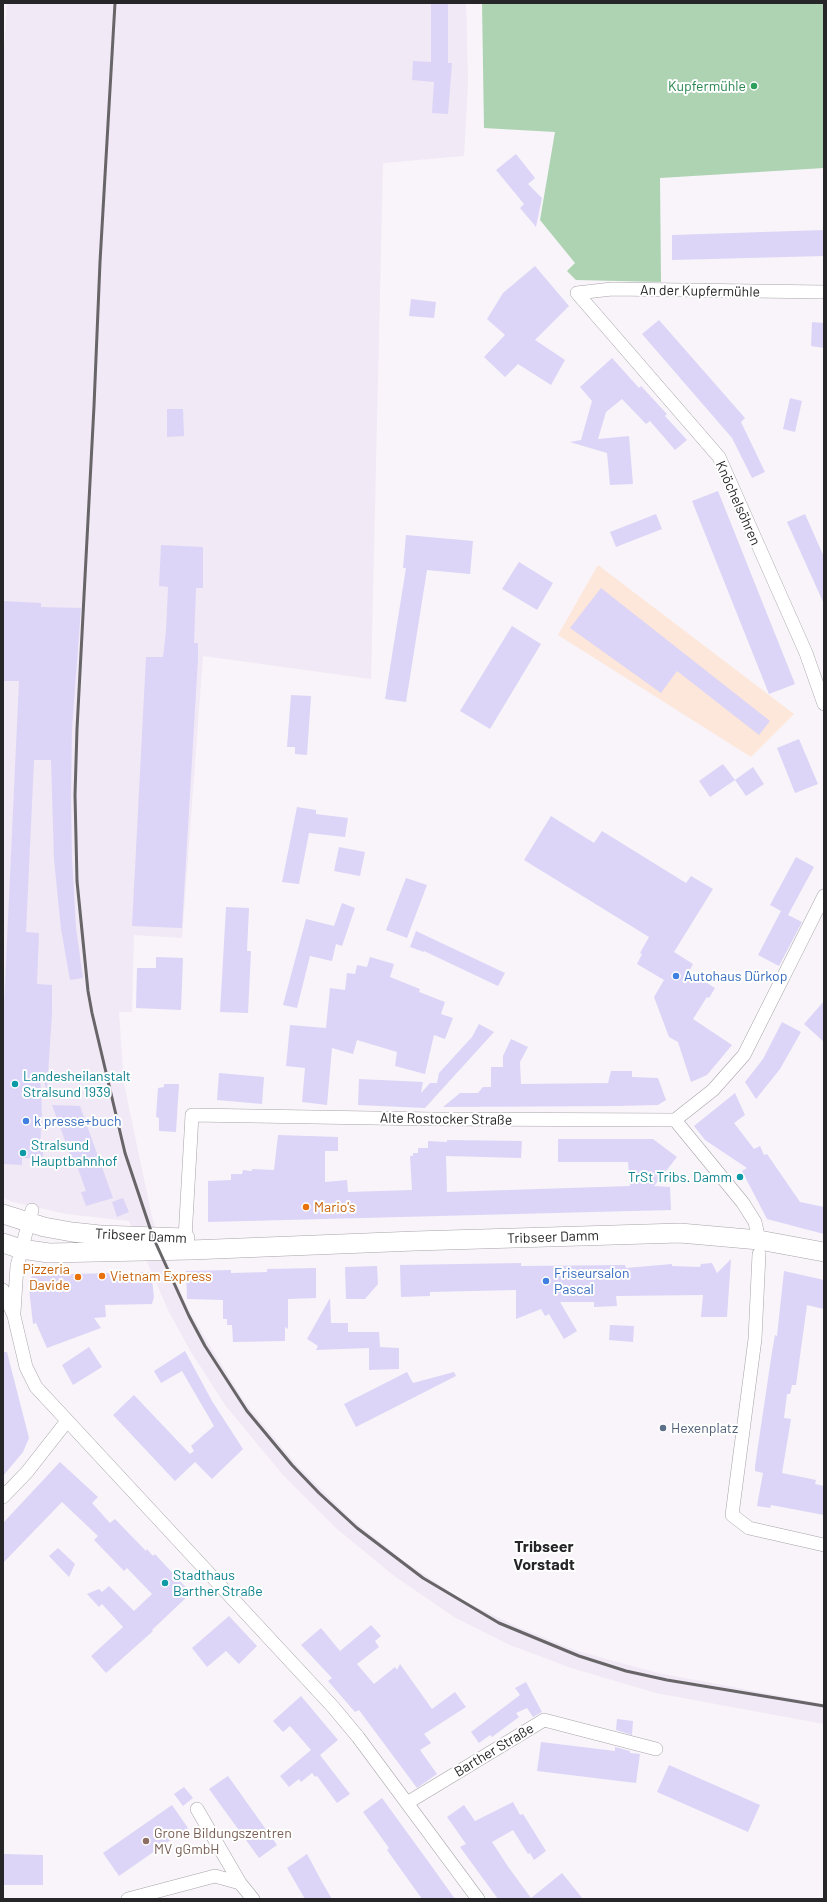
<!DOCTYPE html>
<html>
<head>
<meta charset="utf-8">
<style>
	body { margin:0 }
	#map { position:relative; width:827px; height:1902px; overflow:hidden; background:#f8f4f9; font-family:Barlow,sans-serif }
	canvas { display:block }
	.frame { position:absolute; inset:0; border:4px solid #262527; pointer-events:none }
</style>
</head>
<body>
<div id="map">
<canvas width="827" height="1902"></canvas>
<div class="frame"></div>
</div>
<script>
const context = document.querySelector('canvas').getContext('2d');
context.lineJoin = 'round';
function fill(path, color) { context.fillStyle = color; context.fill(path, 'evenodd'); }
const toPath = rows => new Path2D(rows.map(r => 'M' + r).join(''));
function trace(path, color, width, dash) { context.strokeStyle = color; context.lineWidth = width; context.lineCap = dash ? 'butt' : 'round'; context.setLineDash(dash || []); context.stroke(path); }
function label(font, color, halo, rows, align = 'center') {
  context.font = font + ' Barlow,sans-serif'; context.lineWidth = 4; context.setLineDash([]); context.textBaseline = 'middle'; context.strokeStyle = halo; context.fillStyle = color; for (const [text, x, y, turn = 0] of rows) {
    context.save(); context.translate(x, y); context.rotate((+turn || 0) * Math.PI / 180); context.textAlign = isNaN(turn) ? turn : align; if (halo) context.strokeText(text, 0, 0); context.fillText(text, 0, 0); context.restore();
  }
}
const built = toPath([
	[7,3,466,3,468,81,464,156,383,163,371,679,203,656,182,938,134,935,132,1012,119,1012,124,1084,152,1217,166,1260,190,1312,210,1346,246,1404,296,1464,349,1517,404,1561,464,1601,518,1627,577,1651,658,1673,824,1704,824,1724,656,1693,571,1668,510,1645,454,1617,393,1575,336,1528,283,1475,225,1405,191,1352,169,1312,129,1221,66,1214,13,1202,3,1198,3,66]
]);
const industrial = toPath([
	[598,565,794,714,751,757,558,635]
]);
const green = toPath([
	[482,3,824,3,824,168,660,178,661,282,576,280,567,271,575,263,540,220,555,132,484,128]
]);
const building = toPath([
	[431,3,448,3,448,63,452,63,448,114,432,113,434,82,412,80,413,61,431,62],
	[516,154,535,178,528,184,542,198,536,227,520,208,524,204,496,170],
	[824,230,824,256,672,260,672,235],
	[535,266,569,306,535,340,565,360,551,385,518,364,505,377,484,357,505,335,487,319,503,293],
	[411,299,436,302,434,318,409,316],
	[659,320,745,418,741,422,765,472,752,478,732,438,642,334],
	[812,322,824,323,824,348,811,346],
	[612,358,639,388,641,386,667,414,665,416,687,440,675,450,650,421,646,424,622,399,606,412,598,439,629,436,633,484,610,485,607,453,570,442,581,440,592,401,580,387],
	[790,398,802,401,795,432,783,429],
	[167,409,183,409,184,436,167,437],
	[718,491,795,684,769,694,692,501],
	[656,514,662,529,616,547,610,532],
	[805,514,824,557,824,604,787,522],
	[406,535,473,541,470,574,427,570,406,702,385,699,406,568,403,568],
	[161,545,203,547,203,588,196,588,194,643,198,643,198,659,182,928,132,926,146,657,163,657,166,631,168,587,159,586],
	[519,562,553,583,537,610,502,589],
	[601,588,770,721,759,735,677,671,661,693,570,628],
	[3,601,41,603,41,607,81,608,72,729,71,795,72,858,76,928,83,978,70,980,61,929,54,859,51,760,34,760,26,932,39,933,37,984,52,985,52,1013,47,1090,40,1072,42,1114,40,1147,43,1151,43,1156,39,1159,22,1158,22,1165,3,1164,3,1027,19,681,3,681],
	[512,626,541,644,490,729,460,711],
	[291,695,311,696,307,755,295,754,295,747,287,747],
	[799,739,818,784,795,793,777,748],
	[723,764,735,780,710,797,699,781],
	[753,767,764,784,746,796,735,780],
	[297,807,316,810,316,814,348,818,345,837,309,833,299,884,282,882],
	[551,816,594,843,602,831,686,883,691,876,713,889,674,952,693,964,689,972,715,988,709,998,707,997,693,1019,732,1045,707,1075,691,1082,678,1042,669,1037,654,997,664,980,637,964,642,954,640,953,649,937,524,860],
	[339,847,365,852,360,876,334,871],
	[796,857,814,867,788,915,786,914,802,922,779,966,758,955,781,911,770,905],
	[406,878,427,885,407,938,386,930],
	[342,903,355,908,342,946,336,944,332,961,310,956,297,1008,283,1005,306,919,334,926],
	[226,907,249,908,247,951,251,951,248,1013,220,1012],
	[416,931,505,973,498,986,424,951,424,952,410,947],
	[156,957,183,958,181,1010,136,1008,137,968,156,968],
	[370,957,394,964,390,977,420,989,419,992,445,1002,441,1014,453,1018,445,1039,434,1035,425,1074,395,1066,397,1052,357,1040,353,1054,332,1048,327,1105,302,1102,305,1068,286,1066,290,1025,326,1028,330,988,345,990,347,973,355,974,357,965,367,967],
	[824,1001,824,1042,804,1024],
	[782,1022,801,1032,780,1069,756,1099,745,1082,763,1059],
	[479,1024,494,1032,425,1108,358,1105,359,1079,423,1082,421,1093,430,1083,437,1083,439,1073,472,1037],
	[511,1039,528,1047,520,1062,521,1084,608,1083,611,1071,632,1071,632,1077,658,1078,666,1100,658,1105,616,1106,443,1107,460,1093,478,1093,483,1087,491,1087,491,1067,503,1067,503,1056],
	[219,1073,264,1077,262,1104,217,1100],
	[164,1084,179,1084,176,1132,159,1131,159,1118,156,1117,158,1088,164,1087],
	[735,1093,745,1115,734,1123,754,1149,760,1146,764,1155,767,1154,800,1202,824,1207,824,1234,767,1219,742,1171,747,1168,705,1140,694,1126],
	[52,1105,80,1106,113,1198,86,1206,81,1192,86,1191,76,1163,70,1161,71,1157],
	[278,1135,338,1137,338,1151,325,1151,325,1182,347,1180,348,1192,412,1190,410,1156,413,1156,413,1153,418,1153,418,1148,428,1148,428,1141,447,1142,447,1140,522,1141,521,1158,446,1156,447,1192,630,1186,628,1162,558,1162,558,1139,653,1139,677,1157,654,1186,670,1187,671,1210,208,1222,208,1181,231,1180,231,1174,242,1174,243,1170,252,1171,252,1169,274,1170],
	[123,1198,129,1212,117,1217,112,1202],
	[731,1259,727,1317,701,1317,703,1295,616,1296,617,1306,594,1307,594,1302,560,1302,577,1331,564,1339,549,1314,545,1316,541,1309,516,1319,516,1290,430,1292,430,1296,401,1297,400,1265,521,1263,521,1266,625,1265,626,1268,672,1264,672,1266,700,1267,701,1264,712,1263,717,1273],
	[377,1266,378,1284,365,1299,346,1299,345,1267],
	[316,1268,316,1298,288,1299,288,1329,285,1327,285,1341,233,1342,232,1325,227,1325,227,1319,223,1319,223,1300,187,1299,186,1271,231,1270,231,1273,267,1272,267,1269],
	[784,1271,824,1280,824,1309,807,1305,796,1385,792,1385,790,1394,787,1394,784,1418,791,1419,782,1473,816,1480,815,1484,824,1486,824,1515,771,1505,770,1508,757,1506,763,1473,755,1471,755,1466,772,1352,775,1335,777,1336],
	[151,1272,154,1297,152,1304,105,1305,106,1317,94,1318,101,1328,47,1348,36,1323,33,1324,28,1280,34,1275],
	[330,1298,331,1323,348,1323,348,1332,379,1332,380,1347,399,1348,399,1369,369,1370,369,1348,316,1350,318,1346,307,1339],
	[610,1325,634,1326,633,1342,609,1340],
	[89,1347,102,1367,73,1385,62,1365],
	[185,1351,212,1401,243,1449,212,1479,195,1462,175,1481,113,1415,134,1395,190,1454,194,1451,191,1446,214,1426,182,1371,161,1383,154,1371],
	[3,1352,7,1352,29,1438,23,1452,3,1476],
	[407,1372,413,1383,454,1372,456,1376,356,1427,344,1404],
	[60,1462,98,1497,92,1503,110,1523,115,1519,146,1551,147,1549,153,1556,155,1554,191,1593,152,1630,153,1631,106,1673,91,1656,123,1627,102,1604,99,1607,87,1594,99,1589,102,1592,109,1586,134,1611,152,1594,127,1568,124,1571,94,1540,98,1536,62,1502,3,1563,3,1523],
	[58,1548,75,1564,69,1577,49,1556],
	[229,1616,257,1646,239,1664,226,1651,207,1667,192,1648],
	[371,1625,381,1636,375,1641,379,1647,357,1664,374,1684,395,1667,397,1670,400,1664,432,1709,455,1692,466,1707,424,1734,431,1743,420,1750,437,1774,417,1788,359,1710,355,1712,328,1681,332,1678,301,1645,321,1628,340,1651],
	[526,1682,542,1712,533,1717,527,1708,516,1713,519,1717,492,1737,490,1735,479,1743,471,1732,520,1695,515,1688],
	[301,1696,338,1740,320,1755,350,1794,337,1803,317,1776,315,1777,312,1773,301,1782,299,1779,289,1787,280,1776,311,1750,290,1726,283,1732,273,1721],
	[617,1719,633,1721,632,1735,616,1730],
	[541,1742,615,1751,615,1747,630,1751,630,1753,640,1754,636,1783,537,1771],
	[669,1765,760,1805,748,1832,657,1792],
	[228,1776,277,1845,259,1858,209,1789],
	[184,1787,193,1798,183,1806,174,1794],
	[382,1798,430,1864,455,1899,422,1899,387,1850,389,1848,363,1812],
	[513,1802,520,1815,523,1814,546,1851,534,1860,530,1853,528,1854,513,1830,492,1842,509,1868,531,1898,562,1873,583,1899,498,1899,460,1847,466,1844,447,1817,464,1805,475,1821],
	[172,1805,188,1828,119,1876,103,1853],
	[3,1854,43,1855,43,1885,3,1885],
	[307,1854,322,1882,332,1899,305,1899,287,1868]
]);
const street = toPath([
	[577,293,719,457,806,653,824,704],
	[577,293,612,289,824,292],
	[675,1120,713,1090,744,1055,824,896],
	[675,1120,743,1203,755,1222,759,1240],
	[185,1238,192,1115,433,1119,675,1120],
	[759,1254,755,1339,732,1515,749,1528,824,1545],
	[3,1290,14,1316,26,1367,36,1387,333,1707,358,1737,478,1899],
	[14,1312,17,1266,32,1210],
	[3,1497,27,1472,67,1421],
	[407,1803,544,1720,656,1749],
	[197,1809,240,1883],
	[128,1899,215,1876,240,1883,253,1899]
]);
const secondary = toPath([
	[3,1214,44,1227,72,1232,100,1235,185,1238],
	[3,1243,21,1249,49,1253,191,1250,415,1241,680,1233,759,1240,824,1252]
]);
const rail = toPath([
	[115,3,100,262,94,406,77,729,75,795,77,881,88,991,92,1013,125,1153,153,1237,189,1316,205,1346,247,1411,292,1465,319,1493,357,1528,423,1578,499,1623,579,1656,626,1671,667,1680,824,1706]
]);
const markers = [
	[754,86,4,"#2e9e5b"],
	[676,976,4,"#3f7fe0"],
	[15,1084,4,"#0f9aa8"],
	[26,1121,4,"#3f7fe0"],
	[23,1153,4,"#0f9aa8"],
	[740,1177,4,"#0f9aa8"],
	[306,1207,4,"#e8710a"],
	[102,1276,4,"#e8710a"],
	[78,1277,4,"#e8710a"],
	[546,1281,4,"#3f7fe0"],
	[663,1428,4,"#5c6f8a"],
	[165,1583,4,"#0f9aa8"],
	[146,1841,4,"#8d6e63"]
];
const leisureNames = [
	["Kupfermühle",746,86]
];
const streetNames = [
	["An der Kupfermühle",700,291,1],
	["Knöchelsöhren",738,503,66],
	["Alte Rostocker Straße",446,1119,1],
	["Tribseer Damm",141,1236,3],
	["Tribseer Damm",553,1237,-2],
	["Barther Straße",494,1750,-31]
];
const shopNames = [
	["Autohaus Dürkop",684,976],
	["k presse+buch",34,1121],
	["Friseursalon",554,1273],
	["Pascal",554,1289]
];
const cultureNames = [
	["Landesheilanstalt",23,1076],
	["Stralsund 1939",23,1092],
	["Stralsund",31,1145],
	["Hauptbahnhof",31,1161],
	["TrSt Tribs. Damm",732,1177,"right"],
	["Stadthaus",173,1575],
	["Barther Straße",173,1591]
];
const foodNames = [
	["Mario's",314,1207],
	["Pizzeria",70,1269,"right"],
	["Davide",70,1285,"right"],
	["Vietnam Express",110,1276]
];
const serviceNames = [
	["Hexenplatz",671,1428]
];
const educationNames = [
	["Grone Bildungszentren",154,1833],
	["MV gGmbH",154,1849]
];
const quarterNames = [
	["Tribseer",544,1547],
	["Vorstadt",544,1565]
];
fill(built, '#f1e9f5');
fill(industrial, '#fde7da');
fill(green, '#add3b2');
fill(building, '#dcd5f7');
trace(street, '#a8a4a9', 14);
trace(secondary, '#a8a4a9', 20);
trace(street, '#fff', 13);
trace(secondary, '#fff', 19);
trace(rail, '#676568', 3);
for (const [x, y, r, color] of markers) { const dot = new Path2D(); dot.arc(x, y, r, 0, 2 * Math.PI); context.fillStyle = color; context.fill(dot); trace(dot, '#fff', 1.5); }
label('14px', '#27864d', '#fff', leisureNames, 'right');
label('14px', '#262527', '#fff', streetNames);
label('14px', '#366cbe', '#fff', shopNames, 'left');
label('14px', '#0d838f', '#fff', cultureNames, 'left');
label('14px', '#c56008', '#fff', foodNames, 'left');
label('14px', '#4e5e75', '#fff', serviceNames, 'left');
label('14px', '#785e54', '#fff', educationNames, 'left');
label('bold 16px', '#262527', '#fff', quarterNames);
</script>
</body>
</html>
